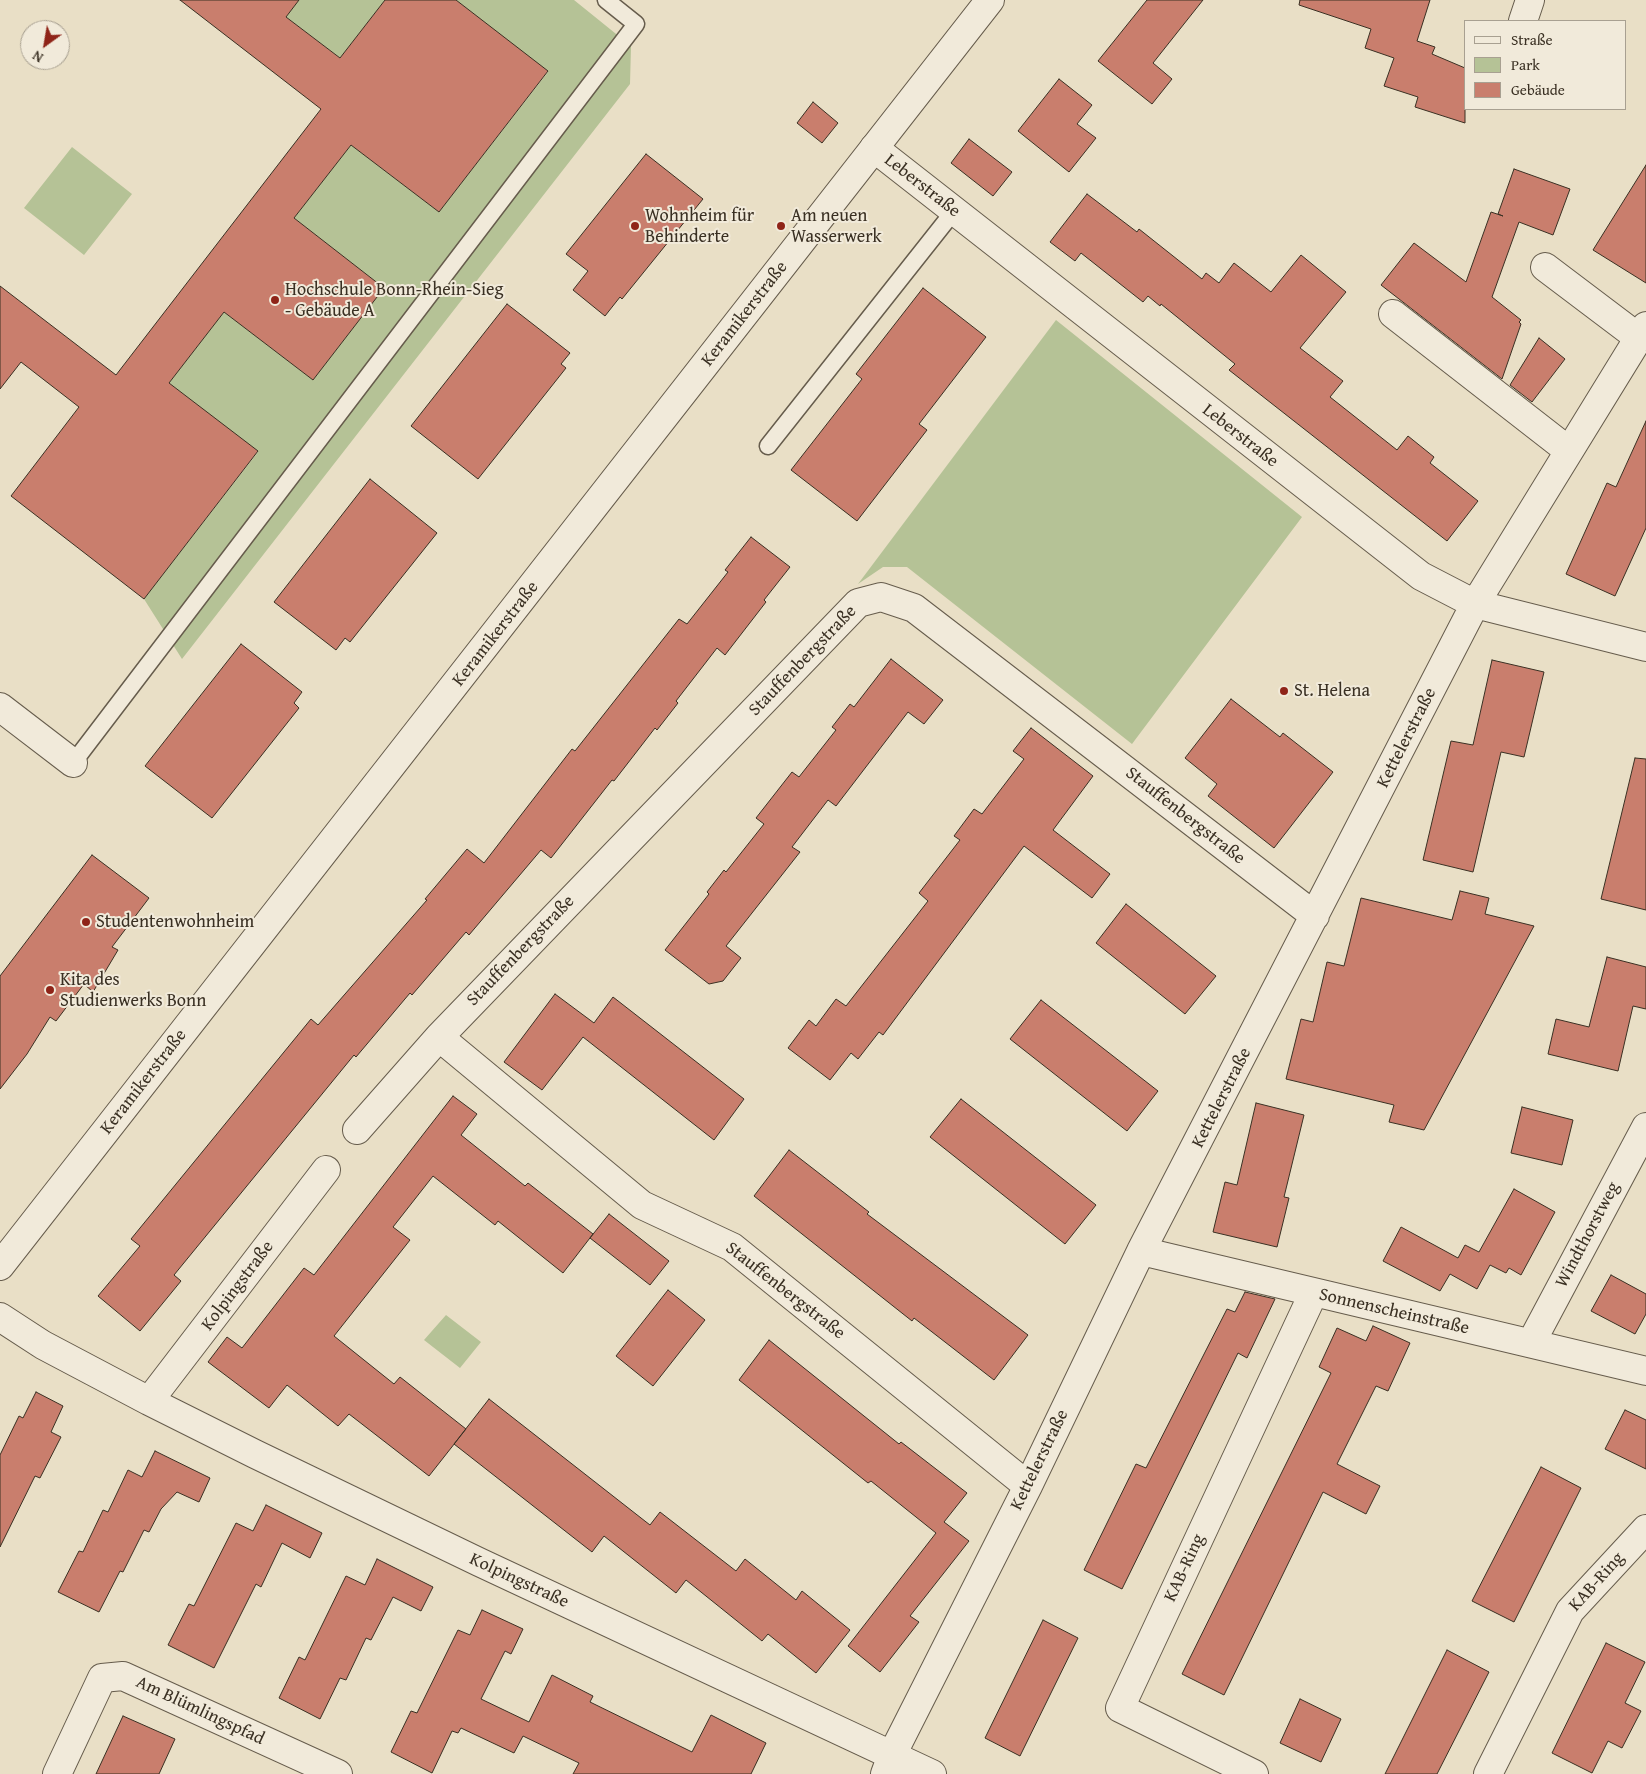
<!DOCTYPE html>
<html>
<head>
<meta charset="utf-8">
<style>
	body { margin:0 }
	#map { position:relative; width:1646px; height:1774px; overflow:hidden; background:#e9dfc6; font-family:"Gentium Book Plus",serif }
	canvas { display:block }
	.legend { position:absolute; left:1464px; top:20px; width:162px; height:90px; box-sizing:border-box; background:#f1eada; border:1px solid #a8a091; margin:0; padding:6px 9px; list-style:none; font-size:15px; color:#3a3023 }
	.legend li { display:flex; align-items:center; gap:10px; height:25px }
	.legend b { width:25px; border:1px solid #a8a091 }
	.north { position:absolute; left:20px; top:20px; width:50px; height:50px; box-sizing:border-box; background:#f1eada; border:1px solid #a8a091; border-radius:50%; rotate:212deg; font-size:14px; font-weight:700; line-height:20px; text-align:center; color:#3a3023 }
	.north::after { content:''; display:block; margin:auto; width:18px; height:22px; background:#8f2418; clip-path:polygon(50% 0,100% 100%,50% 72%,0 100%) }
</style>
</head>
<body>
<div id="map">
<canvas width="1646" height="1774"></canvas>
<ul class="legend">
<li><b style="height:6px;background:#f1eada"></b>Straße</li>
<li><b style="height:14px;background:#b5c296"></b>Park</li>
<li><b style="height:14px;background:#c97e6d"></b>Gebäude</li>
</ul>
<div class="north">N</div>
</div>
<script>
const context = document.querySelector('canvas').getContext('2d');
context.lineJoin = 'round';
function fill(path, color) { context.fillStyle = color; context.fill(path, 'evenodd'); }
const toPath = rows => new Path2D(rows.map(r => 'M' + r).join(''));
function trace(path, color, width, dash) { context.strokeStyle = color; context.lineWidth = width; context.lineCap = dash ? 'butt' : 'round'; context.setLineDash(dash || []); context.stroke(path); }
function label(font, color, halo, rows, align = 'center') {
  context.font = font + ' "Gentium Book Plus",serif'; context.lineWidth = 4; context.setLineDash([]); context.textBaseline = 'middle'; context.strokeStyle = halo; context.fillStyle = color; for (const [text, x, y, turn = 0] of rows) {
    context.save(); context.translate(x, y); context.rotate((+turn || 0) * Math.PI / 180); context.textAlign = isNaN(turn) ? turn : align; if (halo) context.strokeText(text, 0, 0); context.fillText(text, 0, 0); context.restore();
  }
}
const green = toPath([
	[299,0,385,0,340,58,286,17],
	[456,0,574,0,631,46,630,84,182,659,144,599,258,452,169,383,224,312,313,380,384,288,294,218,351,145,439,212,548,72],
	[72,147,132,194,84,255,24,208],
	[1056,320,1302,517,1132,744,907,567,883,567,858,584],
	[446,1315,481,1342,460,1368,424,1340]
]);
const building = toPath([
	[180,0,299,0,286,17,340,58,385,0,456,0,548,71,439,212,351,145,294,218,384,288,313,380,224,312,169,383,258,451,144,599,11,496,79,407,21,362,0,389,0,286,116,375,321,109,180,0],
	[1147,0,1203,0,1153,63,1172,79,1152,104,1098,61,1147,0],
	[1300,0,1430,0,1417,41,1435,47,1432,54,1465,68,1465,123,1415,107,1418,97,1384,86,1394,58,1365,48,1371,29,1299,5,1300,0],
	[1059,79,1092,105,1077,124,1096,138,1069,172,1018,131,1059,79],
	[813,102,838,123,822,143,797,123,813,102],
	[969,139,1012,172,993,196,951,163,969,139],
	[646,154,703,199,622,299,620,297,605,316,573,290,588,271,566,254,646,154],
	[1646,165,1646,283,1593,250,1646,165],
	[1514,169,1570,189,1553,235,1519,222,1492,297,1521,320,1519,322,1521,324,1502,379,1381,285,1414,243,1466,282,1491,212,1503,216,1498,214,1514,169],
	[1087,194,1137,232,1139,229,1202,279,1206,273,1219,283,1234,263,1271,292,1301,255,1346,292,1300,348,1343,381,1330,397,1397,450,1408,436,1434,457,1430,463,1478,501,1447,541,1229,370,1235,364,1161,304,1160,306,1148,296,1143,302,1081,253,1075,261,1050,242,1087,194],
	[923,288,986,337,919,424,927,430,857,521,791,470,862,379,856,374,923,288],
	[507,304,570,353,561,364,566,368,478,479,411,426,507,304],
	[1539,338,1565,359,1532,402,1510,385,1539,338],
	[1646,421,1646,528,1615,596,1566,574,1607,483,1616,487,1646,421],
	[370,479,437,533,350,642,345,638,336,650,274,602,370,479],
	[751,537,790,567,764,600,766,602,725,655,717,648,676,701,678,703,657,730,655,728,614,781,612,780,551,858,541,850,469,935,466,932,412,995,410,993,356,1057,354,1055,174,1275,181,1281,140,1331,98,1296,140,1246,131,1239,311,1019,318,1025,427,900,425,899,467,849,484,863,572,749,575,751,679,619,687,624,728,572,725,570,751,537],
	[241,644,302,692,294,703,299,708,212,818,145,766,241,644],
	[891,659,943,700,924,724,908,712,836,806,828,800,792,847,800,852,726,946,741,958,723,981,709,984,665,950,709,894,707,892,724,870,726,872,764,824,756,818,792,772,799,777,836,730,832,727,850,704,854,707,891,659],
	[1492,660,1544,672,1524,757,1501,752,1473,872,1423,860,1451,741,1473,745,1492,660],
	[1231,699,1280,737,1283,733,1333,772,1274,848,1208,796,1217,784,1185,758,1231,699],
	[1031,728,1093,776,1053,830,1110,874,1092,898,1024,846,883,1035,879,1032,858,1059,851,1053,830,1080,788,1048,809,1020,816,1026,836,999,846,1006,928,901,919,893,960,840,954,836,974,809,982,814,1024,759,1013,751,1031,728],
	[1635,758,1646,759,1646,910,1601,899,1635,758],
	[92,855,149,898,112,947,118,950,93,992,84,984,56,1021,50,1017,27,1054,0,1089,0,976,92,855],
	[1460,891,1489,898,1485,914,1534,926,1424,1130,1389,1122,1394,1105,1286,1079,1301,1019,1313,1022,1327,962,1344,966,1361,898,1452,920,1460,891],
	[1126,904,1216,976,1185,1014,1096,943,1126,904],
	[1607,957,1646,967,1646,1009,1633,1006,1618,1071,1548,1054,1556,1019,1589,1027,1607,957],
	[555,994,594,1023,613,997,744,1099,714,1140,583,1037,542,1090,504,1062,555,994],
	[1041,1000,1158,1091,1127,1131,1010,1039,1041,1000],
	[453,1096,477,1114,461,1135,525,1186,528,1183,593,1234,563,1273,498,1221,495,1225,433,1176,393,1227,410,1240,334,1336,394,1384,400,1377,466,1429,429,1476,349,1414,338,1426,287,1385,269,1408,208,1362,227,1337,242,1348,304,1268,314,1275,453,1096],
	[961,1099,1096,1205,1065,1244,930,1137,961,1099],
	[1256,1103,1304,1115,1284,1197,1289,1198,1277,1247,1213,1232,1225,1182,1237,1185,1256,1103],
	[1522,1107,1573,1120,1562,1165,1511,1153,1522,1107],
	[789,1150,869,1212,867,1214,1028,1335,994,1380,914,1318,912,1321,754,1196,789,1150],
	[1514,1189,1555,1212,1521,1275,1509,1268,1506,1273,1490,1265,1477,1289,1450,1274,1440,1291,1383,1261,1401,1227,1458,1258,1465,1245,1479,1252,1514,1189],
	[609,1214,669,1261,650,1285,590,1238,609,1214],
	[1611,1275,1646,1294,1646,1314,1635,1334,1591,1311,1611,1275],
	[668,1290,705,1320,653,1386,616,1356,668,1290],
	[1245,1292,1275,1299,1247,1358,1238,1353,1122,1589,1084,1570,1136,1464,1146,1468,1227,1309,1235,1312,1245,1292],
	[1373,1326,1410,1343,1388,1391,1376,1386,1337,1464,1380,1486,1366,1514,1323,1492,1224,1695,1182,1674,1331,1373,1319,1367,1337,1328,1366,1341,1373,1326],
	[769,1340,899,1444,901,1442,967,1493,944,1522,969,1541,910,1616,919,1622,880,1672,848,1646,936,1533,871,1481,868,1483,739,1380,769,1340],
	[36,1392,63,1406,51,1432,61,1437,40,1478,35,1476,0,1547,0,1455,19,1416,23,1418,36,1392],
	[489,1399,650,1525,660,1512,736,1571,745,1559,796,1600,802,1591,850,1630,816,1673,768,1634,762,1641,686,1580,676,1593,604,1536,592,1552,454,1444,489,1399],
	[1625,1410,1646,1420,1646,1469,1605,1449,1625,1410],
	[155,1451,210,1478,199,1502,177,1492,161,1509,149,1532,144,1530,123,1572,120,1571,99,1612,58,1592,79,1551,83,1552,103,1510,108,1512,128,1470,142,1477,155,1451],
	[1541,1467,1581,1488,1514,1622,1472,1601,1541,1467],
	[266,1505,322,1533,310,1558,282,1543,261,1587,256,1584,214,1668,168,1645,189,1604,194,1606,236,1523,253,1531,266,1505],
	[377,1559,433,1587,421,1611,393,1597,371,1640,366,1638,346,1680,340,1678,320,1719,279,1698,299,1657,305,1660,346,1576,365,1585,377,1559],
	[482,1610,523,1629,511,1654,505,1651,481,1699,529,1722,552,1675,593,1696,590,1702,692,1752,711,1715,766,1743,751,1774,573,1774,579,1763,523,1736,514,1753,461,1728,458,1733,452,1731,432,1773,391,1752,411,1711,417,1713,458,1630,470,1635,482,1610],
	[1043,1620,1078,1638,1020,1756,985,1738,1043,1620],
	[1606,1643,1645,1662,1625,1703,1641,1711,1622,1748,1608,1741,1592,1773,1552,1753,1606,1643],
	[1447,1650,1489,1672,1437,1774,1385,1774,1447,1650],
	[1300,1699,1341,1719,1321,1762,1280,1743,1300,1699],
	[123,1716,175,1739,159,1774,96,1774,123,1716]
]);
const service = toPath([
	[768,446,954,211],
	[73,763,636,24,606,0]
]);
const minor = toPath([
	[1523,21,1530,0],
	[874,148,1421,576,1475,604,1646,647],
	[1545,267,1639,338],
	[1393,314,1569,451],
	[0,707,73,763],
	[357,1130,439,1037],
	[1141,1251,1646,1371],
	[0,1317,43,1345,149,1401,255,1454,479,1562,932,1774],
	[1531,1343,1646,1127],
	[149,1401,326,1170],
	[1028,1486,732,1247,642,1205,439,1037,858,603,881,597,914,608,1315,916],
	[57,1774,102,1678,123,1676,338,1774],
	[885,1774,892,1755,1028,1486,1141,1251,1475,604,1646,326],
	[1254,1774,1120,1708,1313,1294],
	[1488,1774,1570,1611,1646,1529]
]);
const tertiary = toPath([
	[0,1266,990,0]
]);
const markers = [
	[635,226,5,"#8f2418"],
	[781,226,5,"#8f2418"],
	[275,300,5,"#8f2418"],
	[1284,691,5,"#8f2418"],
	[86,922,5,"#8f2418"],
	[50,990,5,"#8f2418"]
];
const streetNames = [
	["Leberstraße",922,186,38],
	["Keramikerstraße",745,314,-52],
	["Leberstraße",1240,436,38],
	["Keramikerstraße",496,634,-52],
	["Stauffenbergstraße",803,661,-46],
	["Kettelerstraße",1407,738,-63],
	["Stauffenbergstraße",1185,816,38],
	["Stauffenbergstraße",521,951,-46],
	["Keramikerstraße",144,1082,-52],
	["Kettelerstraße",1222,1098,-63],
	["Windthorstweg",1588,1235,-62],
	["Kolpingstraße",238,1286,-53],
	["Stauffenbergstraße",785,1291,38],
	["Sonnenscheinstraße",1394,1312,13],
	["Kettelerstraße",1040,1460,-64],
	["KAB-Ring",1185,1568,-65],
	["Kolpingstraße",519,1581,25],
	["KAB-Ring",1597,1582,-48],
	["Am Blümlingspfad",200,1711,25]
];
const poiNames = [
	["Wohnheim für",645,216],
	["Behinderte",645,237],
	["Am neuen",791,216],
	["Wasserwerk",791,237],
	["Hochschule Bonn-Rhein-Sieg",285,290],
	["- Gebäude A",285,311],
	["St. Helena",1294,691],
	["Studentenwohnheim",96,922],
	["Kita des",60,980],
	["Studienwerks Bonn",60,1001]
];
fill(green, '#b5c296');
fill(building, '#c97e6d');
trace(building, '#3a3023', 1);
trace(service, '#665c4c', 19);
trace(minor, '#665c4c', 30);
trace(tertiary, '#665c4c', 30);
trace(service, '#f1eada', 16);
trace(minor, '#f1eada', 28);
trace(tertiary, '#f1eada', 28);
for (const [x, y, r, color] of markers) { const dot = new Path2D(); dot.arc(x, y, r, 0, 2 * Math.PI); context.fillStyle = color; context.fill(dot); trace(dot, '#f1eada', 2); }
label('18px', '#3a3023', '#f1eada', streetNames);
label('18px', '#3a3023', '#f1eada', poiNames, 'left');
</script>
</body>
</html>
